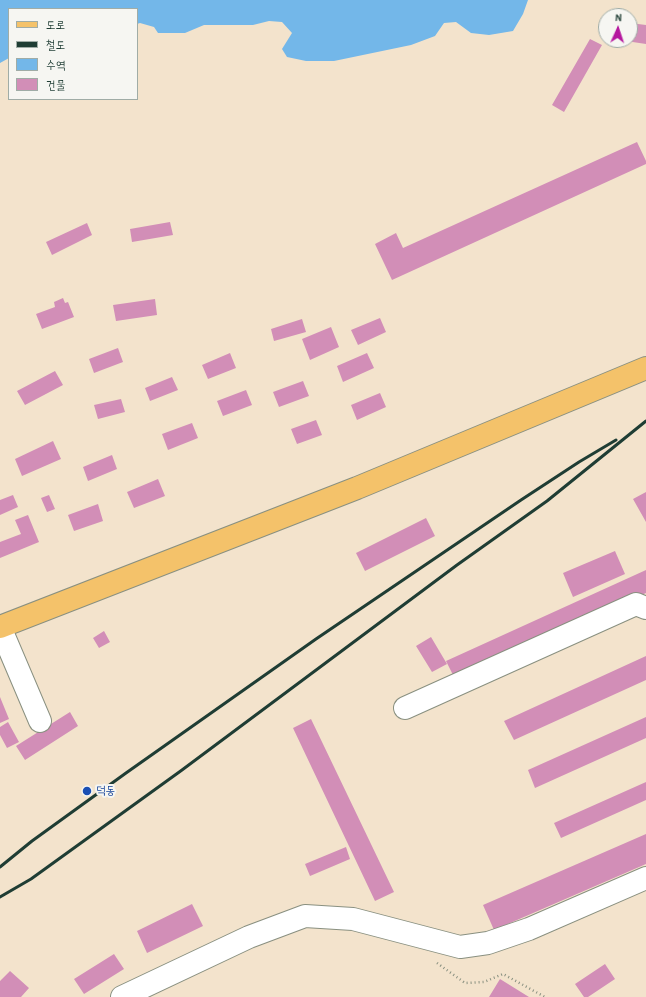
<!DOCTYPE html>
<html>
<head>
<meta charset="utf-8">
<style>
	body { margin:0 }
	#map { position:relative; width:646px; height:997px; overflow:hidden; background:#f3e3cc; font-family:"Patrick Hand","Poor Story",sans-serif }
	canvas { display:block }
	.legend { position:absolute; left:8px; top:8px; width:130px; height:92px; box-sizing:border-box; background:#f6f6f2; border:1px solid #a0aca6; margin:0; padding:5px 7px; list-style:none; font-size:12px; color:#1f3d34 }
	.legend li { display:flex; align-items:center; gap:8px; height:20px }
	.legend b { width:20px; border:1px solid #a0aca6 }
	.north { position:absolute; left:598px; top:8px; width:40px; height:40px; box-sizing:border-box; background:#f6f6f2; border:1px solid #a0aca6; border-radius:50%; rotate:3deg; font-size:11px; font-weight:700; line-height:16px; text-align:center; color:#1f3d34 }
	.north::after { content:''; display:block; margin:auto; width:14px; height:18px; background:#b5179e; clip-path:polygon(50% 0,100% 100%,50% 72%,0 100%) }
</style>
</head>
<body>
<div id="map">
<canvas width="646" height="997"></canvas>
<ul class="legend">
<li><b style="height:5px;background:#f4c26a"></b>도로</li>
<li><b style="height:5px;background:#1f3d34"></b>철도</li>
<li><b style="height:11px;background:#73b7e9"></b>수역</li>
<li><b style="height:11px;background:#d28eb7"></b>건물</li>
</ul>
<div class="north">N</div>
</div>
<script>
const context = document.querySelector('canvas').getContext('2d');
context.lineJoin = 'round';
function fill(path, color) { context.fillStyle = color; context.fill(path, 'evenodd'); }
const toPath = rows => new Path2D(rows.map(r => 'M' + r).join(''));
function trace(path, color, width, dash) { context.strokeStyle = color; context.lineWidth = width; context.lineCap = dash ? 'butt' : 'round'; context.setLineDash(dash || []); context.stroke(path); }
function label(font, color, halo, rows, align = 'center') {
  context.font = font + ' "Patrick Hand","Poor Story",sans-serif'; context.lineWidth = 4; context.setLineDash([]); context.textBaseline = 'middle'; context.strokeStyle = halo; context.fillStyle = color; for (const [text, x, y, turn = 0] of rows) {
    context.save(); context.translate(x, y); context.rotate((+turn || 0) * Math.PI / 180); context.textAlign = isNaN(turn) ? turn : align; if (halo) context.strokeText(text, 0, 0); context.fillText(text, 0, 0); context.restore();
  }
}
const water = toPath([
	[0,0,528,0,523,14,513,31,489,35,471,33,456,22,444,23,435,36,411,45,334,61,306,61,287,57,282,49,292,33,282,22,269,21,253,25,204,25,185,33,158,33,154,27,140,23,137,24,137,9,9,9,9,58,0,63]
]);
const building = toPath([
	[630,23,646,25,646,44,626,41,630,40],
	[590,39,602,45,564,112,552,105],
	[637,142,646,161,646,164,392,280,375,244,396,233,403,248],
	[170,222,173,235,132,242,130,229],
	[87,223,92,235,52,255,46,242],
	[63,298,65,303,68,302,74,317,42,329,36,314,55,307,54,302],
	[155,299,157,315,116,321,113,305],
	[380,318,386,332,358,345,351,330],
	[302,319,306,332,274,341,271,329],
	[331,327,339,347,310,360,302,339],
	[118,348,123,362,94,373,89,359],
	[230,353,236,368,208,379,202,365],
	[367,353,374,368,343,382,337,366],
	[55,371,63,385,25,405,17,391],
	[172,377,178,390,150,401,145,388],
	[303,381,309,396,279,407,273,392],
	[246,390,252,405,223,416,217,401],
	[380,393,386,407,357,420,351,405],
	[121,399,125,412,98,419,94,405],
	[316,420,322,435,297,444,291,429],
	[192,423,198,438,168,450,162,434],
	[53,441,61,459,22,476,15,459],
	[112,455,117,469,88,481,83,467],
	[158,479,165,496,134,508,127,492],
	[646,492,646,522,633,499],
	[13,495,18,507,0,515,0,500],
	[49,495,55,509,47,512,41,498],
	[98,504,103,521,74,531,68,515],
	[28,515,39,542,0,558,0,542,21,534,15,520],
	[426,518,435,536,365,571,356,553],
	[615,551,625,574,573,597,563,573],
	[646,570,646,593,455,679,446,661],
	[104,631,110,642,99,648,93,638],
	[431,637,447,664,432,672,416,646],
	[646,656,646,680,514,740,504,721],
	[0,697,9,719,0,723],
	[70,712,78,726,25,760,16,746],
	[646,717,646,738,535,788,528,770],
	[311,719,394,892,375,901,293,728],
	[8,722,19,742,7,748,0,735,0,727],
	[646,782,646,800,561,838,554,823],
	[646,834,646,864,494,930,483,905],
	[346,847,350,859,310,876,305,864],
	[192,904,203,926,147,953,137,931],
	[114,954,124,969,84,994,74,979],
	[605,964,615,979,588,997,584,997,575,984],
	[10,971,29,988,21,997,0,997,0,981],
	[500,979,529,997,489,997]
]);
const path = toPath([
	[437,963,465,983,484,982,503,974,545,997]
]);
const minor = toPath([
	[0,627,40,721],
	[405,708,636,604,646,608],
	[122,997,249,937,305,916,353,919,460,947,488,943,529,929,646,878]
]);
const major = toPath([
	[0,627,357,488,646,368]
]);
const rail = toPath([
	[0,867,32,841,126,773,316,639,521,500,579,462,616,440],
	[0,897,31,879,182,770,457,565,547,501,646,421]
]);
const markers = [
	[87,791,5,"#1a4fb4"]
];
const transitNames = [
	["덕동",96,791]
];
fill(water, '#73b7e9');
fill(building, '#d28eb7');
trace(minor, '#899080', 24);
trace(major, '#899080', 24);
trace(path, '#899080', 2.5, [1, 3]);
trace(minor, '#fff', 22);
trace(major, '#f4c26a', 22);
trace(rail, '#1f3d34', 3);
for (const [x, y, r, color] of markers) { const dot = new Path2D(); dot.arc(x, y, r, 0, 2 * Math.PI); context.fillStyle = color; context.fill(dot); trace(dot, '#f6f6f2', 1.5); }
label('12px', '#164399', '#f6f6f2', transitNames, 'left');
</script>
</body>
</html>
